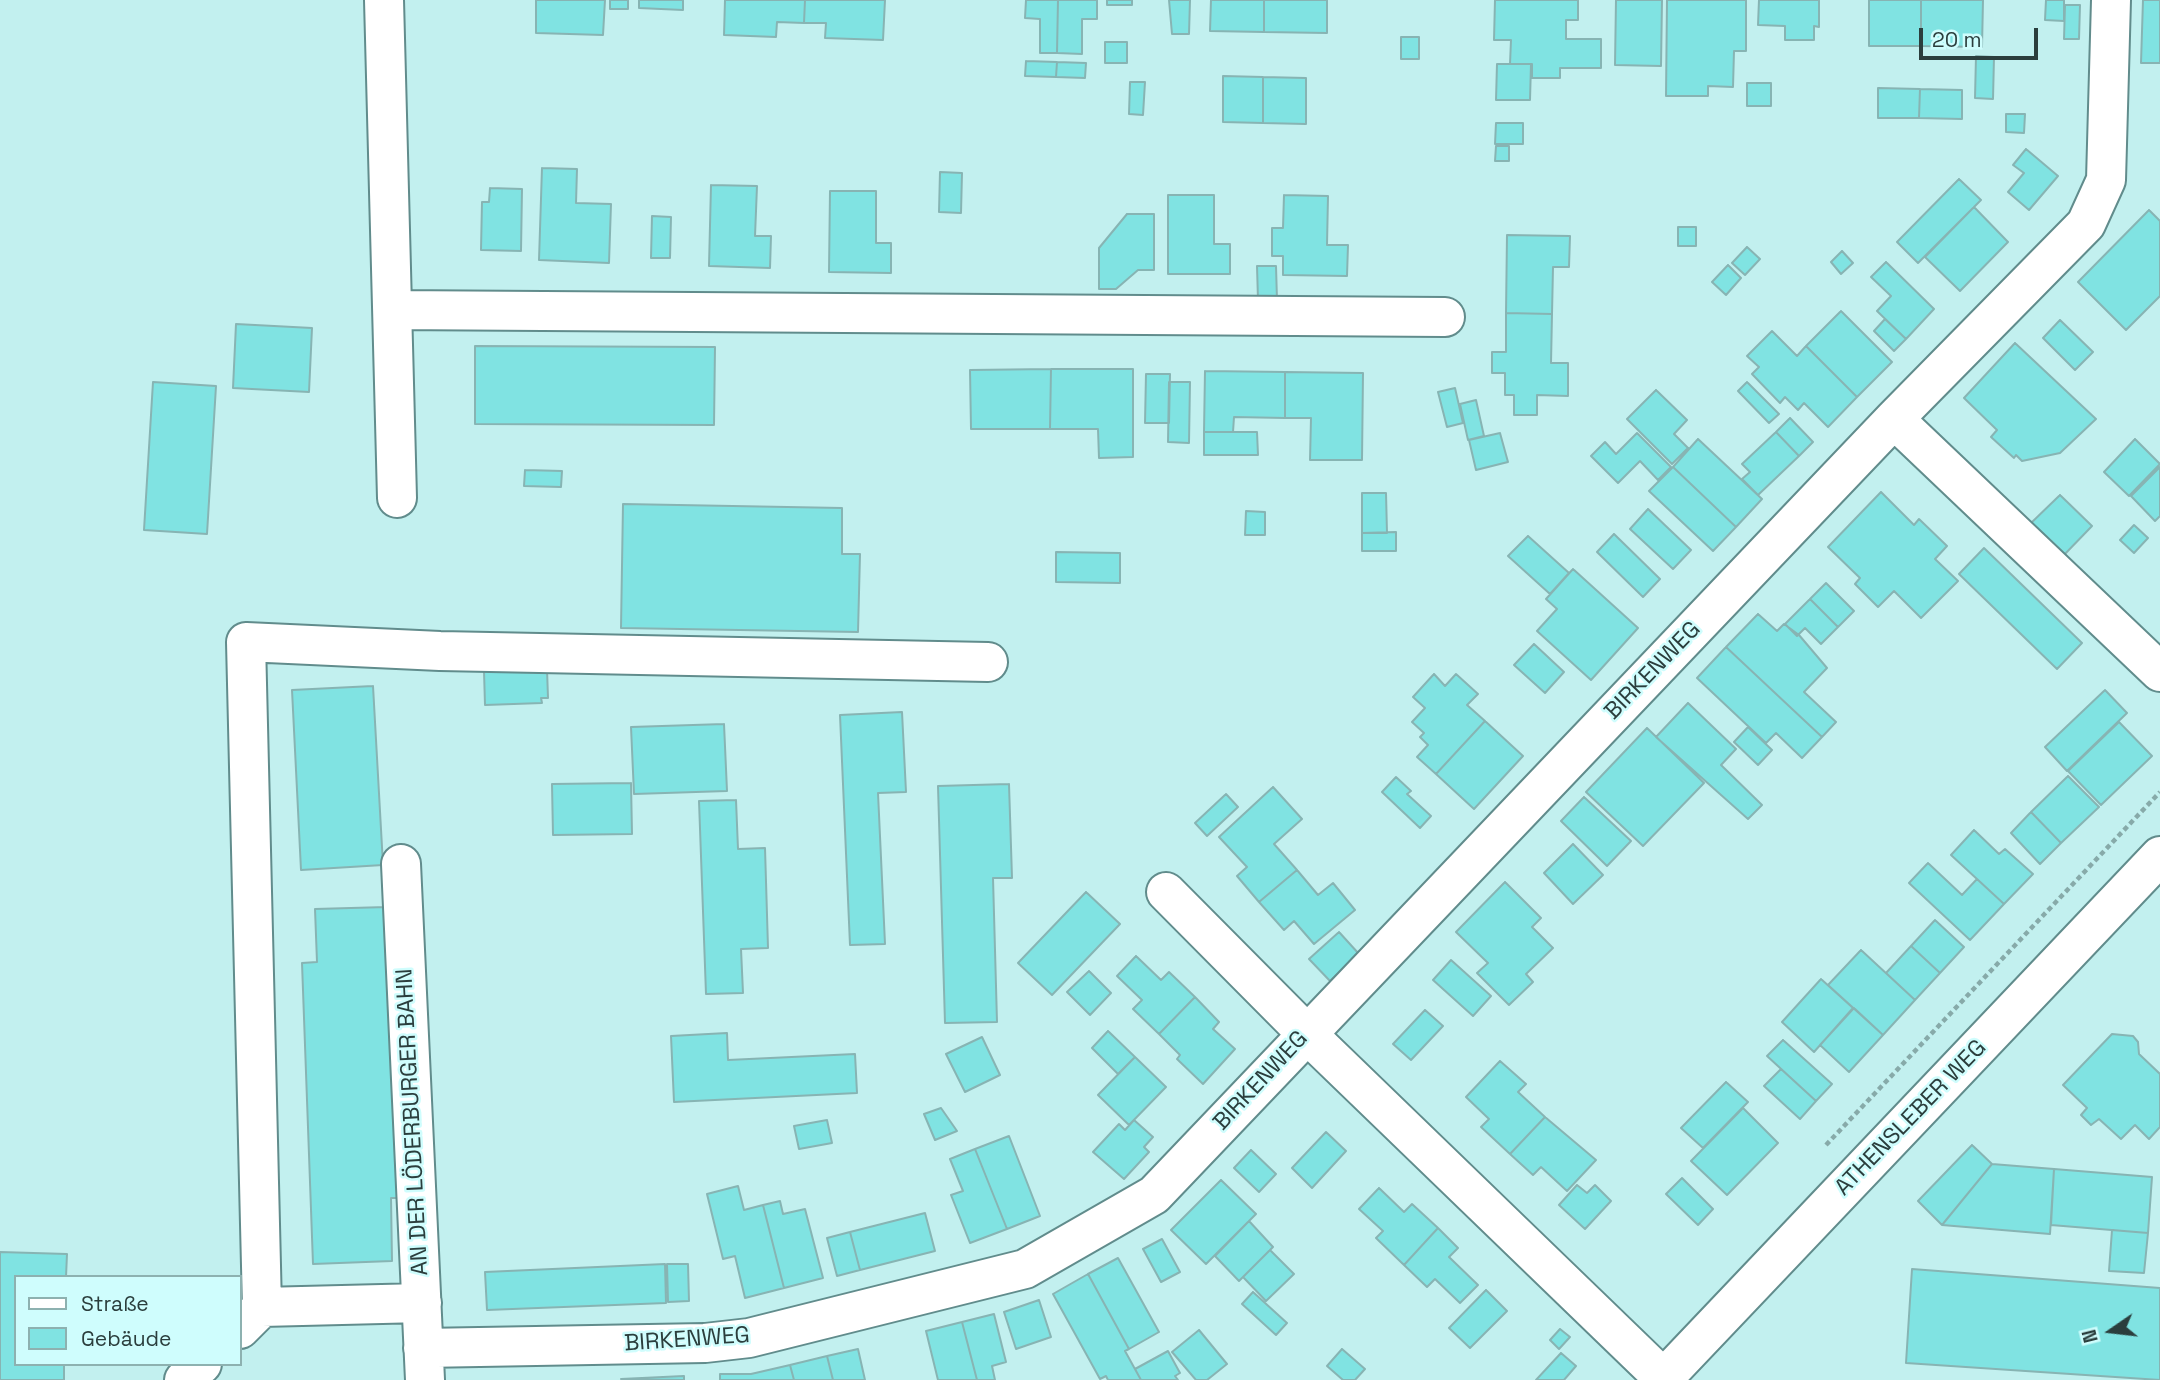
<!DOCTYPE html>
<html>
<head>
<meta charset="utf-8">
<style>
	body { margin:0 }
	#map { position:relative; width:2160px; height:1380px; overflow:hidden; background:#c2f0ef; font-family:"Space Grotesk",sans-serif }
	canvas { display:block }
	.legend { position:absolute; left:14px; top:1275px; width:228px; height:91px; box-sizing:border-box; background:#cffdfd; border:2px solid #8db1b0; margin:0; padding:9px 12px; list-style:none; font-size:21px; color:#2b3e3d }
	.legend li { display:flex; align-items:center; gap:14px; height:35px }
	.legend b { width:35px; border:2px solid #8db1b0 }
	.north { position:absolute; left:2076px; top:1296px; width:70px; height:70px; -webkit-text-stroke:5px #cffdfd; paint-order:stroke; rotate:256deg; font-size:19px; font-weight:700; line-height:28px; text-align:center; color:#2b3e3d }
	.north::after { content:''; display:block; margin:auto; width:24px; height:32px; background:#2b3e3d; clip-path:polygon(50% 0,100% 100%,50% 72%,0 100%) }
	.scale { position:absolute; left:1919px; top:28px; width:119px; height:32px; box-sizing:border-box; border:4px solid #2b3e3d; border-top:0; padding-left:9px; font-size:21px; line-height:24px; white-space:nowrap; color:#2b3e3d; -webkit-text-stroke:5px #cffdfd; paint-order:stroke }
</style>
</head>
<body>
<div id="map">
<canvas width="2160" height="1380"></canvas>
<ul class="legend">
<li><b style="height:9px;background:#fff"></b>Straße</li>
<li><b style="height:19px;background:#80e3e2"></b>Gebäude</li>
</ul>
<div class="north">N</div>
<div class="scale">20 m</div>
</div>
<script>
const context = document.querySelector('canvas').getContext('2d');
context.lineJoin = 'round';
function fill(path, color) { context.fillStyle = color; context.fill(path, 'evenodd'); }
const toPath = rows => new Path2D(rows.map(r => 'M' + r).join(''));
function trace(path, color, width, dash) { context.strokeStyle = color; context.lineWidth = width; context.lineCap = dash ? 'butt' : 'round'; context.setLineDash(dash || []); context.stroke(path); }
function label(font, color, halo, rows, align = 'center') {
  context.font = font + ' "Space Grotesk",sans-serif'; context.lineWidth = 5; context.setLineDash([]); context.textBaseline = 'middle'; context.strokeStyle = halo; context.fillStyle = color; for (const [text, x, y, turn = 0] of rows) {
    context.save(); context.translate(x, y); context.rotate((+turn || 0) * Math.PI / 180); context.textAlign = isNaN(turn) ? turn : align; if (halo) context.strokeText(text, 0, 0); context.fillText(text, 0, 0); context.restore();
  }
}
const building = toPath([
	[536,0,605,0,603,35,536,33,536,0],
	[610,0,628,0,628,9,610,9,610,0],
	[639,0,683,0,683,10,639,8,639,0],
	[725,0,805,0,804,23,777,22,776,37,724,35,725,0],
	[805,0,885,0,883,40,825,38,826,23,804,23,805,0],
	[1026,0,1058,0,1057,53,1040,53,1040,19,1025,18,1026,0],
	[1058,0,1097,0,1097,19,1082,19,1082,54,1057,53,1058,0],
	[1107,0,1132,0,1132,5,1107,5,1107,0],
	[1169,0,1190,0,1189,34,1172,34,1169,0],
	[1211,0,1264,0,1264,32,1210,31,1211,0],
	[1264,0,1327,0,1327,33,1264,32,1264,0],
	[1495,0,1578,0,1578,20,1566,20,1566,39,1601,39,1601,68,1560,68,1560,78,1532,78,1532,64,1510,64,1511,40,1494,40,1495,0],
	[1616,0,1662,0,1661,66,1615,65,1616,0],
	[1667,0,1746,0,1746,51,1734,51,1733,87,1708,86,1708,96,1666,96,1667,0],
	[1759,0,1819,0,1819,27,1814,26,1814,40,1785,40,1785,26,1758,25,1759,0],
	[1869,0,1921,0,1921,46,1869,46,1869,0],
	[1921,0,1983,0,1982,47,1921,46,1921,0],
	[2046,0,2064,0,2064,21,2045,20,2046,0],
	[2143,0,2160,0,2160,63,2141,63,2143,0],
	[2065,5,2080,5,2079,39,2064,39,2065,5],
	[1401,37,1419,37,1419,59,1401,59,1401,37],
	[1105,42,1127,42,1127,63,1105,63,1105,42],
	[1976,56,1994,57,1993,99,1975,98,1976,56],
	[1026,61,1057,62,1056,77,1025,76,1026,61],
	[1057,62,1086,63,1085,78,1056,77,1057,62],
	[1497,64,1531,64,1530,100,1496,100,1497,64],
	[1223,76,1263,77,1263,123,1223,122,1223,76],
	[1263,77,1306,78,1306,124,1263,123,1263,77],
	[1130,82,1145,82,1143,115,1129,114,1130,82],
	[1747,83,1771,83,1771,106,1747,106,1747,83],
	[1878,88,1920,89,1919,118,1878,118,1878,88],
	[1920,89,1962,90,1962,119,1919,118,1920,89],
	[2006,114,2025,114,2024,133,2006,132,2006,114],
	[1496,123,1523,123,1523,144,1495,144,1496,123],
	[1496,146,1509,146,1509,161,1495,161,1496,146],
	[2026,149,2058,176,2029,210,2008,192,2024,173,2013,165,2026,149],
	[542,168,577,169,576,203,611,204,609,263,539,260,542,168],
	[940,172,962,173,961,213,939,212,940,172],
	[1959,179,1981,200,1918,263,1897,242,1959,179],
	[711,185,757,186,755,236,771,236,770,268,709,266,711,185],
	[490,188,522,189,521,251,481,250,482,202,489,202,490,188],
	[830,191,876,191,876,243,891,243,891,273,829,272,830,191],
	[1168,195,1214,195,1214,244,1230,244,1230,274,1168,274,1168,195],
	[1284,195,1328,196,1327,245,1348,245,1347,276,1283,275,1283,256,1272,256,1272,228,1283,228,1284,195],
	[1974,207,2008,242,1960,291,1925,257,1974,207],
	[2149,210,2160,221,2160,296,2126,330,2078,282,2149,210],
	[1127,214,1154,214,1154,270,1138,270,1116,289,1099,289,1099,248,1127,214],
	[652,216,671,217,670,258,651,258,652,216],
	[1678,227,1696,227,1696,246,1678,246,1678,227],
	[1507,235,1570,236,1569,267,1553,267,1552,314,1506,313,1507,235],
	[1747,247,1760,259,1745,275,1732,263,1747,247],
	[1842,251,1853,263,1841,274,1831,262,1842,251],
	[1886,262,1934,309,1906,339,1877,311,1891,296,1871,277,1886,262],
	[1728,265,1741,278,1726,295,1712,282,1728,265],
	[1257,266,1276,266,1277,300,1258,300,1257,266],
	[1841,311,1892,362,1857,397,1806,346,1841,311],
	[1506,313,1552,314,1551,363,1568,363,1568,396,1537,395,1537,415,1514,415,1514,395,1505,395,1505,373,1492,373,1492,352,1506,352,1506,313],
	[1885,319,1906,339,1894,351,1874,331,1885,319],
	[2060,320,2093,352,2075,370,2043,338,2060,320],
	[236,324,312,328,309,392,233,388,236,324],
	[1772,331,1797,356,1806,346,1857,397,1828,427,1804,403,1798,410,1785,397,1780,403,1752,374,1759,367,1747,356,1772,331],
	[2015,343,2096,419,2060,453,2022,461,2016,455,2014,458,1991,437,1997,430,1964,398,2015,343],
	[475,346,715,347,714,425,475,424,475,346],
	[1051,369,1050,429,971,429,970,370,1051,369],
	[1051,369,1133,369,1133,457,1099,458,1098,429,1050,429,1051,369],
	[1205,371,1285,372,1285,418,1234,417,1233,432,1204,432,1205,371],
	[1285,372,1363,373,1362,460,1310,460,1311,418,1285,418,1285,372],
	[1146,374,1170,374,1169,423,1145,423,1146,374],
	[153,382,216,386,207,534,144,530,153,382],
	[1169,382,1190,382,1189,443,1168,442,1169,382],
	[1747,382,1779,414,1769,423,1738,391,1747,382],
	[1455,388,1463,423,1447,427,1438,392,1455,388],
	[1656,390,1687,420,1674,434,1688,448,1672,464,1627,419,1656,390],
	[1476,400,1484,436,1468,440,1460,404,1476,400],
	[1790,418,1813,442,1799,456,1776,432,1790,418],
	[1204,432,1257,432,1258,455,1204,455,1204,432],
	[1776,432,1799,456,1758,495,1742,479,1750,472,1742,464,1776,432],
	[1500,433,1508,462,1476,470,1469,440,1500,433],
	[1637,433,1671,467,1658,480,1640,461,1618,483,1591,456,1605,442,1616,454,1637,433],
	[1698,439,1762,499,1736,527,1673,467,1698,439],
	[2135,439,2160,464,2129,496,2104,472,2135,439],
	[1673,467,1736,527,1713,551,1649,491,1673,467],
	[2160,467,2160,516,2155,521,2131,496,2160,467],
	[525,470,562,471,561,487,524,486,525,470],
	[1881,492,1914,525,1919,519,1947,546,1935,559,1958,581,1921,618,1894,591,1878,607,1855,584,1860,578,1828,547,1881,492],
	[1362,493,1386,493,1387,533,1362,533,1362,493],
	[2060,495,2092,526,2063,556,2030,524,2060,495],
	[623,504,842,508,842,554,860,554,858,632,621,628,623,504],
	[1648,509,1691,550,1673,569,1630,529,1648,509],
	[1246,511,1265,512,1265,535,1245,535,1246,511],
	[2134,525,2148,538,2134,553,2120,540,2134,525],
	[1396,532,1396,551,1362,551,1362,533,1396,532],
	[1614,534,1660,579,1643,597,1597,552,1614,534],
	[1528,536,1569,573,1550,594,1508,556,1528,536],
	[1984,548,2082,643,2057,669,1959,574,1984,548],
	[1056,552,1120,553,1120,583,1056,582,1056,552],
	[1573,569,1638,628,1591,680,1537,631,1557,609,1546,599,1573,569],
	[1826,583,1854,611,1838,627,1810,599,1826,583],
	[1810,599,1838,627,1821,644,1805,628,1797,636,1785,624,1810,599],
	[1758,614,1777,631,1784,624,1799,635,1827,668,1804,692,1836,722,1822,737,1726,647,1758,614],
	[1534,644,1564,672,1545,693,1514,665,1534,644],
	[1726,647,1822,737,1802,758,1776,733,1766,743,1697,678,1726,647],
	[547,669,548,698,541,698,542,703,485,705,484,671,547,669],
	[1434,674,1445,686,1456,674,1478,694,1467,705,1485,721,1436,774,1417,757,1428,745,1420,737,1424,733,1412,722,1425,708,1413,697,1434,674],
	[373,686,383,865,301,870,292,690,373,686],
	[2105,690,2127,713,2067,771,2045,747,2105,690],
	[1688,703,1736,749,1721,765,1762,805,1748,819,1656,737,1688,703],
	[902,712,906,792,878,793,885,944,850,945,840,715,902,712],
	[1485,721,1523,756,1474,809,1436,774,1485,721],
	[2119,722,2152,756,2101,805,2068,771,2119,722],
	[724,724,727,791,634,794,631,727,724,724],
	[1748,727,1772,750,1758,765,1734,742,1748,727],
	[1647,728,1704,783,1643,846,1586,792,1647,728],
	[2068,776,2099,807,2061,843,2031,812,2068,776],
	[1396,777,1411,791,1407,794,1431,816,1420,828,1382,792,1396,777],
	[631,783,632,834,553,835,552,784,631,783],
	[1009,784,1012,878,993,878,997,1022,945,1023,938,786,1009,784],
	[1273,787,1302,819,1274,844,1297,870,1259,902,1237,876,1247,867,1219,837,1273,787],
	[1226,794,1238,807,1207,836,1195,823,1226,794],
	[1584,797,1631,841,1607,866,1561,821,1584,797],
	[736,800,738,849,765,848,768,948,741,949,743,993,706,994,699,801,736,800],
	[2031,812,2061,843,2040,864,2011,833,2031,812],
	[1974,830,1999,854,2005,849,2033,874,2004,904,1951,855,1974,830],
	[1573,844,1603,875,1573,904,1544,873,1573,844],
	[1928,863,1962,895,1977,879,2004,904,1970,940,1909,883,1928,863],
	[1297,870,1318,895,1333,883,1355,910,1314,944,1294,921,1284,930,1259,902,1297,870],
	[1505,882,1541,918,1532,927,1553,948,1526,974,1533,982,1509,1005,1477,973,1488,963,1456,932,1505,882],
	[1086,892,1120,924,1052,995,1018,963,1086,892],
	[387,907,398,1198,391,1198,392,1261,313,1264,302,963,317,962,315,909,387,907],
	[1935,920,1964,947,1940,973,1911,946,1935,920],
	[1339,932,1359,954,1330,981,1309,959,1339,932],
	[1911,946,1940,973,1915,1000,1886,973,1911,946],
	[1861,950,1915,1000,1883,1035,1828,985,1861,950],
	[1136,956,1161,980,1169,972,1195,997,1159,1034,1133,1009,1142,1000,1117,976,1136,956],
	[1451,960,1491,996,1473,1016,1433,980,1451,960],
	[1089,971,1111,993,1090,1015,1067,992,1089,971],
	[1821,979,1853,1008,1814,1052,1782,1022,1821,979],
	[1195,997,1219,1022,1213,1029,1235,1049,1203,1084,1177,1059,1180,1055,1159,1034,1195,997],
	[1854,1008,1883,1035,1849,1072,1820,1045,1854,1008],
	[1425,1010,1443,1026,1411,1060,1393,1044,1425,1010],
	[1108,1031,1135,1057,1118,1074,1092,1048,1108,1031],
	[727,1033,728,1060,855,1054,857,1093,674,1102,671,1036,727,1033],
	[2112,1034,2133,1036,2138,1042,2139,1054,2160,1074,2160,1127,2149,1139,2135,1125,2121,1139,2099,1119,2091,1125,2081,1115,2087,1108,2063,1085,2112,1034],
	[982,1037,1000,1075,965,1092,946,1054,982,1037],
	[1783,1040,1832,1084,1816,1101,1767,1056,1783,1040],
	[1135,1057,1166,1087,1129,1125,1098,1095,1135,1057],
	[1500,1061,1526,1084,1518,1092,1545,1117,1510,1154,1481,1127,1489,1119,1466,1097,1500,1061],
	[1781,1069,1816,1101,1800,1119,1764,1086,1781,1069],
	[1726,1082,1748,1102,1703,1148,1681,1128,1726,1082],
	[941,1108,957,1131,935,1140,924,1114,941,1108],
	[1743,1108,1778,1143,1727,1195,1691,1161,1743,1108],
	[1545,1117,1596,1160,1567,1191,1541,1167,1533,1175,1510,1154,1545,1117],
	[827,1120,832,1143,799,1149,794,1126,827,1120],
	[1134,1120,1153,1137,1144,1147,1149,1152,1124,1179,1093,1152,1119,1124,1125,1130,1134,1120],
	[1326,1132,1346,1151,1312,1188,1292,1168,1326,1132],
	[1009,1136,1040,1216,1007,1229,975,1149,1009,1136],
	[1972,1145,1992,1164,1942,1225,1918,1201,1972,1145],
	[975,1149,1007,1229,970,1243,951,1195,963,1191,950,1159,975,1149],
	[1251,1150,1276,1174,1259,1192,1234,1168,1251,1150],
	[1992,1164,2054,1169,2050,1234,1942,1225,1992,1164],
	[2054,1169,2152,1177,2148,1233,2051,1225,2054,1169],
	[1682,1178,1713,1209,1698,1225,1666,1194,1682,1178],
	[1221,1180,1256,1214,1206,1264,1171,1230,1221,1180],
	[1577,1185,1587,1193,1595,1185,1611,1201,1585,1229,1559,1205,1577,1185],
	[738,1186,744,1210,763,1205,784,1288,745,1298,735,1256,723,1259,707,1194,738,1186],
	[1379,1188,1404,1212,1412,1204,1438,1228,1404,1265,1376,1238,1383,1231,1359,1209,1379,1188],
	[780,1201,783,1214,805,1209,823,1278,784,1288,763,1205,780,1201],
	[925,1213,935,1251,860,1270,850,1232,925,1213],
	[1249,1221,1273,1247,1239,1281,1215,1256,1249,1221],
	[1438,1228,1458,1248,1449,1257,1478,1285,1460,1303,1435,1279,1427,1287,1404,1265,1438,1228],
	[2112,1230,2148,1233,2144,1273,2109,1271,2112,1230],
	[850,1232,860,1270,837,1276,827,1238,850,1232],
	[1162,1239,1180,1272,1161,1282,1143,1249,1162,1239],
	[1270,1250,1294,1274,1266,1301,1243,1277,1270,1250],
	[0,1252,67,1254,66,1277,16,1277,16,1364,64,1364,64,1380,0,1380,0,1252],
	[1118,1258,1159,1332,1129,1349,1088,1274,1118,1258],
	[665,1264,666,1303,487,1310,485,1272,665,1264],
	[667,1264,688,1264,689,1301,668,1302,667,1264],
	[1912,1269,2160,1288,2160,1380,1906,1363,1912,1269],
	[1088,1274,1129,1349,1125,1351,1141,1380,1108,1380,1106,1376,1100,1379,1053,1294,1088,1274],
	[1486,1290,1507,1311,1470,1348,1449,1328,1486,1290],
	[1253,1292,1287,1323,1276,1335,1242,1304,1253,1292],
	[1039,1300,1051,1337,1016,1349,1004,1312,1039,1300],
	[994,1314,1006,1362,992,1366,995,1380,977,1380,962,1322,994,1314],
	[962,1322,977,1380,938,1380,926,1331,962,1322],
	[1560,1329,1570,1337,1559,1349,1550,1340,1560,1329],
	[1199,1330,1227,1364,1207,1380,1196,1380,1172,1352,1199,1330],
	[858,1349,865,1380,833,1380,827,1356,858,1349],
	[1342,1349,1365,1369,1355,1380,1343,1380,1327,1366,1342,1349],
	[1168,1351,1180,1373,1175,1376,1178,1380,1141,1380,1135,1369,1168,1351],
	[1561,1353,1576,1366,1564,1380,1536,1380,1561,1353],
	[827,1356,833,1380,794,1380,790,1365,827,1356],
	[790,1365,794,1380,720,1380,720,1374,751,1374,790,1365],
	[684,1376,684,1380,621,1379,684,1376]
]);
const path = toPath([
	[1826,1145,2160,792]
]);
const minor = toPath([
	[384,0,397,498],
	[393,310,1445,317],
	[1894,419,2160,672],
	[401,864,425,1380],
	[1166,892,1306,1033,1663,1378],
	[262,1307,246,642,440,651,988,662],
	[240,1329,262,1307,422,1303],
	[423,1348,705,1343,749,1338,1025,1269,1154,1195,1894,419,2086,224,2106,180,2111,0],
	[184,1380,202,1364]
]);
const major = toPath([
	[1662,1380,2160,856]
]);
const streetNames = [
	["BIRKENWEG",1653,671,-46],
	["BIRKENWEG",1261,1081,-47],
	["ATHENSLEBER WEG",1911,1118,-46],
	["AN DER LÖDERBURGER BAHN",413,1122,-93],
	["BIRKENWEG",687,1340,-4]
];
fill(building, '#80e3e2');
trace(building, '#87b4b3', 2);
trace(minor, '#618c8c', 42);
trace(major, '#618c8c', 42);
trace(path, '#87aaa9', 4.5, [5, 3.5]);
trace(minor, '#fff', 38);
trace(major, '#fff', 38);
label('23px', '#2b3e3d', '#cffdfd', streetNames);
</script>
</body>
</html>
